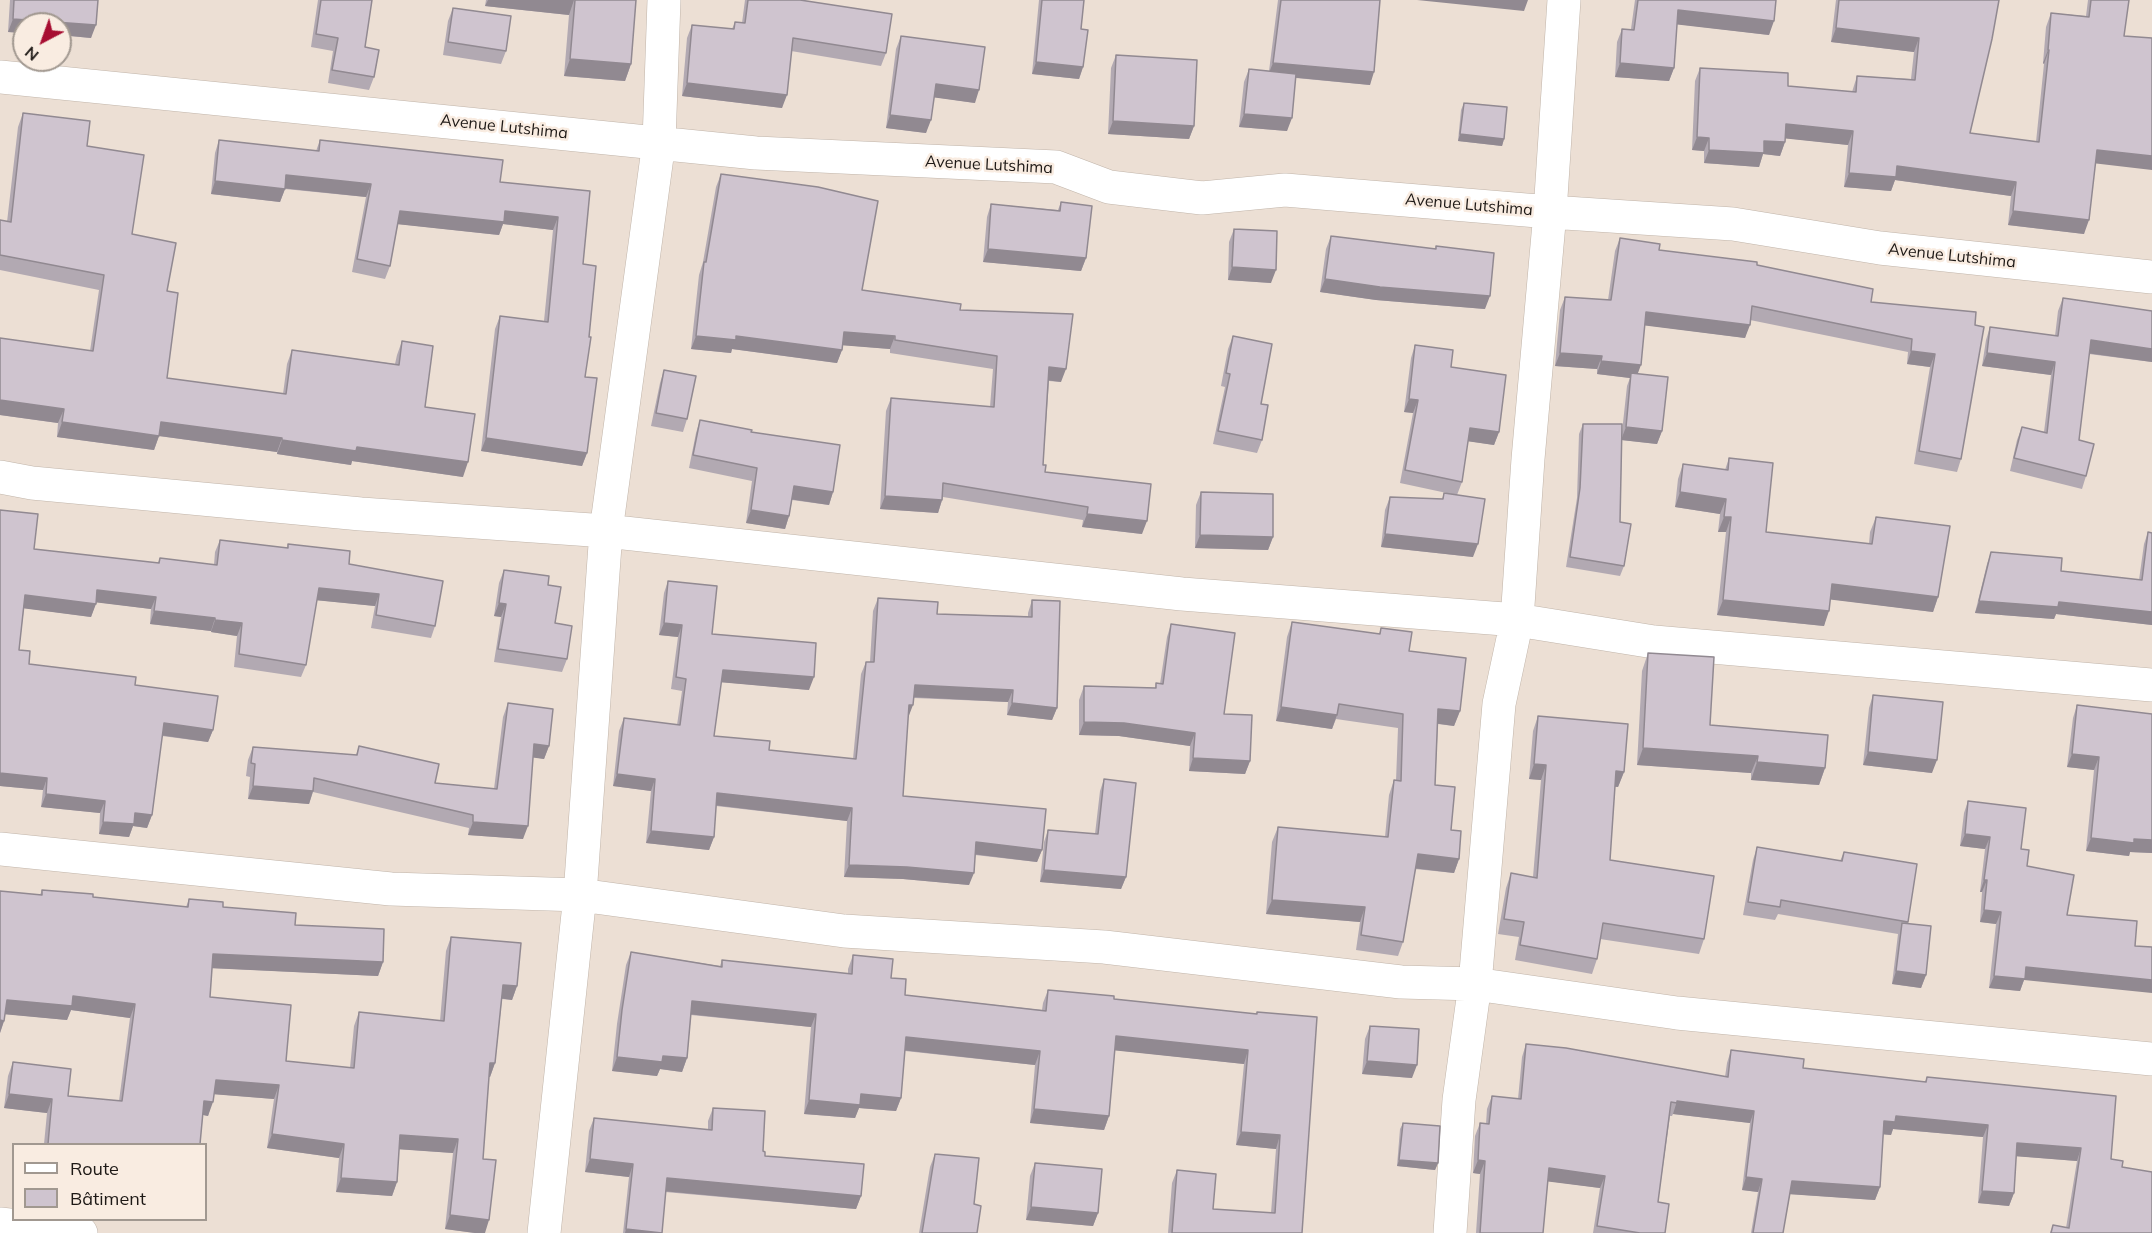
<!DOCTYPE html>
<html>
<head>
<meta charset="utf-8">
<style>
	body { margin:0 }
	#map { position:relative; width:2152px; height:1233px; overflow:hidden; background:#ecdfd4; font-family:Mulish,sans-serif }
	canvas { display:block }
	.legend { position:absolute; left:12px; top:1143px; width:195px; height:78px; box-sizing:border-box; background:#f9ece1; border:2px solid #a19890; margin:0; padding:8px 10px; list-style:none; font-size:18px; color:#1e1916 }
	.legend li { display:flex; align-items:center; gap:12px; height:30px }
	.legend b { width:30px; border:2px solid #a19890 }
	.north { position:absolute; left:12px; top:12px; width:60px; height:60px; box-sizing:border-box; background:#f9ece1; border:2px solid #a19890; border-radius:50%; rotate:221deg; font-size:16px; font-weight:700; line-height:24px; text-align:center; color:#1e1916 }
	.north::after { content:''; display:block; margin:auto; width:21px; height:27px; background:#a70d31; clip-path:polygon(50% 0,100% 100%,50% 72%,0 100%) }
</style>
</head>
<body>
<div id="map">
<canvas width="2152" height="1233"></canvas>
<ul class="legend">
<li><b style="height:8px;background:#fff"></b>Route</li>
<li><b style="height:16px;background:#cfc4cf"></b>Bâtiment</li>
</ul>
<div class="north">N</div>
</div>
<script>
const context = document.querySelector('canvas').getContext('2d');
context.lineJoin = 'round';
const toPath = rows => new Path2D(rows.map(r => 'M' + r).join(''));
function trace(path, color, width, dash) { context.strokeStyle = color; context.lineWidth = width; context.lineCap = dash ? 'butt' : 'round'; context.setLineDash(dash || []); context.stroke(path); }
function fill(path, color) { context.fillStyle = color; context.fill(path, 'evenodd'); }
function label(font, color, halo, rows, align = 'center') {
  context.font = font + ' Mulish,sans-serif'; context.lineWidth = 5; context.setLineDash([]); context.textBaseline = 'middle'; context.strokeStyle = halo; context.fillStyle = color; for (const [text, x, y, turn = 0] of rows) {
    context.save(); context.translate(x, y); context.rotate((+turn || 0) * Math.PI / 180); context.textAlign = isNaN(turn) ? turn : align; if (halo) context.strokeText(text, 0, 0); context.fillText(text, 0, 0); context.restore();
  }
}
const minor = toPath([
	[0,77,756,153,1056,167,1109,187,1202,198,1285,190,1550,212,1733,224,1880,248,2152,277],
	[0,477,32,483,361,514,606,531,1182,594,1517,620,1654,642,2152,685],
	[0,849,391,889,580,895,844,931,1104,947,1401,982,1475,984,1677,1013,2152,1059],
	[0,1224,81,1233],
	[544,1233,580,895,606,531,659,142,664,0],
	[1450,1233,1459,1100,1475,984,1499,704,1517,620,1528,459,1550,212,1564,0]
]);
const wall = toPath([
	[10,0,98,0,91,38,60,35,60,24,24,24,24,33,8,32],
	[318,0,372,0,365,47,374,77,369,90,328,83,333,51,311,47],
	[486,0,636,0,631,64,625,81,564,76,569,15,485,6],
	[745,0,800,0,886,53,881,66,791,51,782,108,682,96,687,38,692,25,732,29,735,22,742,23],
	[1039,0,1084,0,1081,29,1083,67,1079,79,1032,74],
	[1278,0,1380,0,1370,85,1296,78,1287,131,1239,127,1244,82,1249,69,1269,71],
	[1635,0,1776,0,1769,35,1677,24,1674,68,1669,81,1615,77,1617,42,1622,29,1631,29],
	[1836,0,1999,0,1970,133,2036,142,2044,64,2043,63,2046,27,2051,13,2086,16,2088,0,2129,0,2095,163,2084,234,2008,225,2011,196,1895,180,1891,191,1844,187,1848,145,1785,138,1785,142,1780,156,1763,154,1759,167,1704,163,1704,151,1692,150,1695,81,1700,68,1788,86,1852,92,1857,76,1911,79,1914,52,1831,42],
	[453,8,506,51,501,64,443,55,448,21],
	[901,36,975,103,934,97,926,133,886,128,896,49],
	[1116,55,1194,126,1189,139,1108,134,1111,68],
	[1464,103,1504,139,1502,146,1458,141,1461,110],
	[23,113,87,146,132,234,167,291,167,378,283,394,287,364,292,350,395,364,397,355,402,341,425,407,463,477,352,461,351,465,277,454,277,452,159,436,154,450,57,437,58,423,0,415,0,338,90,351,99,290,0,270,0,220,7,222,18,127],
	[219,140,316,151,320,140,500,182,590,191,583,264,587,453,582,466,481,451,495,329,500,316,544,321,553,230,503,224,499,235,398,224,390,266,385,279,352,272,366,197,285,189,280,202,211,194,215,153],
	[721,174,862,290,960,310,1061,382,1049,381,1043,465,1045,472,1142,534,1082,527,1083,520,943,497,938,513,880,509,886,411,891,398,990,407,993,369,890,353,890,349,843,345,842,350,837,363,732,349,731,353,691,349,699,275,703,262,716,187],
	[1061,202,1086,258,1081,271,983,262,987,217,991,204,1058,210],
	[1234,229,1271,283,1228,280,1229,242],
	[1331,236,1435,249,1436,246,1485,309,1376,300,1320,292,1326,249],
	[1620,238,1659,250,1757,265,1871,302,1976,312,1961,459,1957,472,1914,464,1930,367,1907,364,1908,352,1750,320,1745,338,1645,325,1638,373,1662,431,1657,444,1622,440,1620,522,1624,566,1620,576,1566,567,1577,498,1579,434,1583,424,1622,432,1627,386,1630,378,1597,374,1597,369,1555,366,1560,310,1565,297,1608,300,1615,251],
	[2063,298,2152,311,2152,362,2089,354,2079,440,2086,476,2082,489,2010,471,2017,440,2022,427,2044,432,2051,375,1982,366,1986,340,1990,327,2055,336,2058,311],
	[1233,336,1261,404,1262,440,1257,453,1213,444,1225,387,1221,386,1228,349],
	[1415,345,1451,367,1499,432,1494,445,1468,441,1462,482,1457,495,1473,557,1381,547,1385,510,1390,497,1442,499,1444,493,1456,495,1400,483,1413,413,1404,412,1411,358],
	[664,370,687,419,683,432,651,426,660,383],
	[700,420,751,432,833,492,829,505,792,500,789,516,785,529,746,523,752,481,689,468,696,433],
	[1729,458,1766,532,1869,544,1870,532,1876,517,1938,597,1933,612,1830,599,1824,626,1717,615,1726,532,1718,532,1720,514,1675,507,1678,479,1683,464,1725,470],
	[1201,492,1273,537,1268,550,1195,548,1196,505],
	[0,510,34,549,158,563,160,558,214,565,215,552,220,540,287,548,288,544,349,564,435,626,431,638,371,628,375,606,316,600,306,665,301,677,234,667,237,636,211,632,211,631,150,624,151,609,96,602,91,617,24,608,19,650,29,664,135,685,213,730,208,742,162,736,152,815,147,828,133,826,129,837,99,834,100,813,41,807,43,790,0,786],
	[2148,532,2152,533,2152,625,2056,614,2054,619,1975,613,1987,564,1991,552,2061,571,2139,580,2144,544],
	[504,570,555,623,567,659,562,672,494,662,501,617,494,616,499,583],
	[668,581,712,634,809,690,721,682,714,736,769,750,853,759,861,674,866,662,870,662,873,611,878,598,937,614,1028,616,1028,613,1032,600,1057,708,1052,720,1007,715,1008,702,914,698,908,717,903,796,1042,850,1037,862,975,855,969,885,903,879,844,877,847,821,716,806,714,837,709,850,646,843,651,791,613,786,619,731,624,718,677,725,682,691,671,689,678,637,659,635,664,593],
	[1292,622,1379,634,1381,628,1409,651,1460,711,1454,726,1438,724,1435,785,1459,859,1454,873,1415,869,1403,942,1398,956,1356,950,1360,922,1266,914,1272,842,1278,827,1385,837,1389,795,1394,780,1396,781,1398,728,1336,719,1332,729,1276,721,1287,637],
	[1171,624,1224,714,1250,761,1245,774,1189,771,1190,746,1119,736,1079,735,1079,700,1084,686,1155,688,1156,683,1160,684,1167,637],
	[1648,653,1710,725,1825,768,1819,785,1751,780,1751,773,1637,765,1642,671],
	[1873,695,1932,773,1863,765,1869,708],
	[508,703,549,746,544,759,533,757,523,839,468,835,469,828,313,792,309,804,248,799,250,777,246,776,248,760,253,747,356,755,359,746,435,783,494,789,503,717],
	[2077,705,2152,714,2152,853,2130,852,2129,856,2086,851,2094,770,2067,767,2073,718],
	[1538,716,1624,772,1618,787,1615,787,1610,860,1704,939,1699,954,1600,939,1597,959,1592,974,1515,960,1519,937,1498,934,1506,888,1511,873,1533,877,1541,780,1529,779,1533,731],
	[1104,779,1126,877,1121,889,1040,882,1044,842,1048,830,1095,834,1100,791],
	[1968,801,2021,849,2027,866,2024,980,2020,991,1989,988,1996,924,1980,922,1982,892,1980,892,1985,849,1960,846,1964,813],
	[1757,847,1840,861,1844,852,1908,922,1907,923,1926,975,1921,988,1892,984,1898,934,1778,914,1775,920,1743,915,1753,860],
	[42,890,93,897,186,907,189,899,295,925,383,962,378,976,212,968,210,997,286,1061,350,1068,354,1026,359,1012,440,1021,446,951,451,937,517,986,512,1000,502,999,495,1063,490,1077,489,1077,483,1159,485,1233,475,1233,445,1229,453,1153,399,1149,397,1182,392,1196,336,1192,339,1158,267,1148,274,1099,214,1094,208,1116,203,1115,200,1144,44,1144,47,1113,4,1108,8,1076,13,1062,68,1096,119,1101,130,1018,71,1010,67,1020,5,1014,4,1021,0,1033,0,891,40,895],
	[631,952,720,966,722,960,848,974,848,969,853,955,891,978,905,995,1042,1010,1043,1003,1048,990,1114,999,1256,1014,1257,1012,1302,1233,1168,1233,1172,1183,1177,1170,1213,1209,1271,1213,1276,1149,1236,1145,1244,1064,1115,1050,1109,1116,1104,1130,1030,1123,1035,1065,905,1051,901,1098,896,1111,859,1108,855,1118,804,1114,811,1027,691,1015,687,1058,682,1072,660,1069,657,1076,612,1071,617,1024,626,965],
	[1370,1026,1412,1078,1362,1074,1365,1039],
	[1526,1044,1725,1077,1727,1063,1731,1050,1803,1068,1925,1082,1927,1077,2111,1159,2122,1167,2152,1233,2050,1233,2053,1225,2066,1228,2077,1161,2016,1156,2014,1193,2009,1206,1978,1203,1983,1137,1893,1129,1891,1135,1883,1134,1880,1187,1875,1200,1790,1194,1783,1233,1751,1233,1758,1192,1742,1190,1750,1123,1673,1114,1672,1116,1670,1116,1658,1202,1665,1233,1593,1233,1600,1188,1548,1181,1543,1233,1476,1233,1480,1174,1473,1173,1475,1136,1480,1123,1486,1124,1487,1109,1492,1096,1518,1099,1522,1057],
	[713,1108,763,1151,765,1156,861,1196,856,1209,665,1192,662,1233,623,1233,629,1177,585,1172,589,1131,594,1118,708,1130,708,1121],
	[1403,1123,1438,1163,1435,1170,1397,1166,1400,1129],
	[935,1154,974,1204,977,1233,919,1233,930,1167],
	[1035,1163,1098,1213,1093,1226,1026,1220,1030,1176]
]);
const shadedWall = toPath([
	[488,0,574,0,569,15,485,6],
	[1417,0,1528,0,1524,11],
	[1678,10,1774,21,1769,35,1673,24],
	[13,19,96,25,91,38,60,35,60,24,24,24,24,33,8,32],
	[1836,28,1919,38,1914,52,1831,42],
	[2048,50,2049,50,2044,64,2043,63],
	[570,59,631,64,625,81,564,76],
	[1036,62,1083,67,1079,79,1032,74],
	[1273,63,1374,72,1370,85,1268,75],
	[1620,63,1674,68,1669,81,1615,77],
	[687,83,787,95,782,108,682,96],
	[936,84,979,90,975,103,931,97],
	[1244,114,1292,118,1287,131,1239,127],
	[890,115,931,120,926,133,886,128],
	[1113,121,1194,126,1189,139,1108,134],
	[1786,124,1853,131,1848,145,1781,138],
	[1460,134,1504,139,1502,146,1458,141],
	[1697,137,1709,138,1704,151,1692,150],
	[1764,141,1785,142,1780,156,1763,154,1759,167,1704,163,1709,150],
	[2097,150,2152,156,2152,170,2092,163],
	[1897,166,2016,182,2011,196,1895,180,1891,191,1844,187,1849,173],
	[286,175,371,184,366,197,281,188],
	[215,181,285,189,280,202,211,194],
	[400,211,505,211,558,217,553,230,503,224,499,235,396,224],
	[2013,211,2089,220,2084,234,2008,225],
	[988,249,1086,258,1081,271,983,262],
	[1232,267,1276,270,1271,283,1228,280],
	[1325,279,1490,296,1485,309,1376,300,1320,292],
	[1646,312,1750,325,1745,338,1641,325],
	[844,332,895,336,890,349,839,345],
	[696,336,736,336,842,350,837,363,732,349,731,353,691,349],
	[2091,340,2152,349,2152,362,2086,353],
	[1911,351,1935,354,1930,367,1907,364],
	[1560,353,1602,356,1597,369,1555,366],
	[1987,353,2055,362,2051,375,1982,366],
	[1601,361,1641,365,1636,378,1631,373,1630,378,1597,374],
	[1049,367,1066,369,1061,382,1045,380],
	[1409,399,1418,400,1413,413,1404,412],
	[0,400,64,409,58,423,0,415],
	[62,422,161,422,282,438,277,452,159,436,154,450,57,437],
	[1626,427,1662,431,1657,444,1621,440],
	[1470,428,1499,432,1494,445,1466,441],
	[486,438,587,453,582,466,481,451],
	[282,440,357,447,468,462,463,477,352,461,351,465,277,454],
	[794,486,833,492,829,505,789,499],
	[1680,492,1726,499,1720,514,1675,507],
	[885,496,942,500,938,513,880,509],
	[751,510,789,516,785,529,746,523],
	[1087,514,1147,521,1142,534,1082,527],
	[1724,517,1731,517,1726,532,1718,532],
	[1385,534,1478,544,1473,557,1381,547],
	[1200,535,1273,537,1268,550,1195,548],
	[1832,584,1938,597,1933,612,1826,599],
	[319,588,379,594,375,606,314,600],
	[97,590,156,597,151,609,93,602],
	[25,595,96,604,91,617,21,608],
	[1723,600,1829,611,1824,626,1717,615],
	[1979,601,2059,602,2152,612,2152,625,2056,614,2054,619,1975,613],
	[499,603,506,604,501,617,494,616],
	[154,611,215,618,211,631,150,624],
	[215,620,242,623,237,636,211,632],
	[664,623,682,625,678,637,659,635],
	[723,670,814,677,809,690,718,682],
	[915,685,1013,690,1008,702,910,697],
	[1012,703,1057,708,1052,720,1007,715],
	[909,705,913,705,908,718],
	[1281,707,1337,715,1332,729,1276,721],
	[1438,709,1460,711,1454,726,1433,723],
	[1084,722,1124,723,1195,733,1190,746,1119,736,1079,735],
	[164,723,213,730,208,742,159,735],
	[534,744,549,746,544,759,529,757],
	[1643,748,1758,756,1751,773,1637,765],
	[1868,752,1937,760,1932,773,1863,765],
	[2072,754,2099,757,2094,770,2067,767],
	[1193,758,1250,761,1245,774,1189,771],
	[1757,762,1825,768,1819,785,1751,780],
	[1534,764,1546,765,1541,780,1529,779],
	[1616,771,1624,772,1618,787,1611,786],
	[0,773,47,778,43,790,0,786],
	[617,774,655,779,651,791,613,786],
	[253,786,313,791,309,804,248,799],
	[717,793,852,808,847,821,713,805],
	[46,794,105,801,100,813,41,807],
	[135,813,152,815,147,828,133,826,129,837,99,834,103,822],
	[473,822,528,826,523,839,468,835],
	[651,831,714,837,709,850,646,843],
	[1965,834,1990,837,1985,849,1960,846],
	[2091,838,2152,840,2152,853,2130,852,2129,856,2086,851],
	[976,842,1042,850,1037,862,972,854],
	[1418,854,1459,859,1454,873,1412,868],
	[849,865,907,867,974,873,969,885,903,879,844,877],
	[1044,870,1126,877,1121,889,1040,882],
	[1984,880,1987,880,1982,892,1980,892],
	[1272,900,1365,907,1360,922,1266,914],
	[1984,910,2001,912,1996,924,1980,922],
	[213,954,383,962,378,976,208,968],
	[2026,967,2152,980,2152,993,2024,980,2020,991,1989,988,1994,976],
	[1896,971,1926,975,1921,988,1892,984],
	[503,985,517,986,512,1000,498,998],
	[73,996,135,1004,130,1018,71,1010,67,1020,2,1014,7,1000],
	[692,1001,816,1014,811,1027,687,1014],
	[0,1020,4,1021,0,1033],
	[1116,1036,1248,1050,1244,1064,1111,1050],
	[906,1037,1040,1051,1035,1065,901,1050],
	[663,1056,687,1058,682,1072,660,1069,657,1076,612,1071,617,1057],
	[1367,1061,1417,1065,1412,1078,1362,1074],
	[490,1063,495,1063,490,1077,485,1076],
	[216,1080,279,1085,274,1099,211,1094],
	[9,1094,52,1099,47,1113,4,1108],
	[861,1094,901,1098,896,1111,859,1108,855,1118,804,1114,809,1100],
	[204,1101,213,1102,208,1116,199,1114],
	[1677,1101,1754,1111,1750,1123,1673,1114],
	[1034,1109,1109,1116,1104,1130,1030,1123],
	[1896,1116,1988,1125,1983,1137,1893,1129,1891,1135,1879,1134,1884,1121],
	[1241,1132,1280,1135,1276,1149,1236,1145],
	[272,1134,344,1144,339,1158,267,1148],
	[400,1135,458,1139,453,1153,395,1149],
	[2017,1143,2081,1148,2077,1161,2013,1156],
	[590,1159,633,1164,629,1177,585,1172],
	[1399,1160,1438,1163,1435,1170,1397,1166],
	[1478,1160,1485,1161,1480,1174,1473,1173],
	[1549,1168,1605,1176,1600,1188,1544,1181],
	[1746,1177,1762,1179,1758,1192,1742,1190],
	[341,1178,397,1182,392,1196,336,1192],
	[667,1178,861,1196,856,1209,662,1191],
	[1792,1181,1880,1187,1875,1200,1787,1194],
	[1982,1191,2014,1193,2009,1206,1978,1203],
	[1031,1207,1098,1213,1093,1226,1026,1220],
	[450,1215,489,1220,485,1233,475,1233,445,1229],
	[626,1229,662,1233,625,1233]
]);
const building = toPath([
	[14,0,98,0,96,25,13,19,14,0],
	[321,0,372,0,365,47,379,50,374,77,332,70,338,38,316,34,321,0],
	[575,0,636,0,631,64,570,59,575,0],
	[748,0,800,0,892,14,886,53,793,38,787,95,687,83,692,25,734,29,735,22,745,23,748,0],
	[1042,0,1084,0,1081,29,1088,30,1083,67,1036,62,1042,0],
	[1281,0,1380,0,1374,72,1273,63,1281,0],
	[1638,0,1776,0,1774,21,1678,10,1674,68,1620,63,1622,29,1634,30,1638,0],
	[1839,0,1999,0,1992,39,1970,133,2039,142,2049,50,2048,50,2051,13,2089,17,2091,0,2129,0,2124,36,2152,38,2152,156,2097,150,2089,220,2013,211,2016,182,1897,166,1896,177,1849,173,1853,131,1786,124,1785,142,1764,141,1764,153,1709,150,1709,138,1697,137,1700,68,1788,73,1788,86,1856,92,1857,76,1915,80,1919,38,1836,28,1839,0],
	[453,8,511,16,506,51,448,42,453,8],
	[901,36,985,47,979,90,936,84,931,120,890,115,901,36],
	[1116,55,1197,60,1194,126,1113,121,1116,55],
	[1249,69,1296,74,1292,118,1244,114,1249,69],
	[1464,103,1507,107,1504,139,1460,134,1464,103],
	[23,113,90,121,87,146,144,155,132,234,176,243,167,291,178,293,167,378,286,394,292,350,399,365,402,341,433,346,425,407,475,414,468,462,357,447,356,451,282,440,282,438,161,422,159,436,62,422,64,409,0,400,0,338,93,351,104,275,0,255,0,220,11,222,23,113],
	[219,140,319,151,320,140,503,160,500,182,590,191,583,264,596,266,589,337,591,337,585,377,597,378,587,453,486,438,500,316,548,322,558,217,505,211,504,222,400,211,390,266,357,259,371,184,286,175,285,189,215,181,219,140],
	[721,174,818,187,878,201,862,290,961,304,960,310,1073,314,1066,369,1049,367,1043,465,1046,465,1045,472,1151,484,1147,521,1087,514,1088,507,943,483,942,500,885,496,891,398,994,407,997,356,895,340,895,336,844,332,842,350,736,336,736,340,696,336,704,262,706,262,721,174],
	[1061,202,1092,206,1086,258,988,249,991,204,1060,211,1061,202],
	[1234,229,1277,231,1276,270,1232,267,1234,229],
	[1331,236,1436,249,1436,246,1494,253,1490,296,1380,287,1325,279,1331,236],
	[1620,238,1660,244,1659,250,1757,262,1757,265,1873,289,1871,302,1976,312,1975,325,1984,327,1961,459,1919,451,1935,354,1911,351,1912,339,1752,306,1750,325,1646,312,1641,365,1601,361,1602,356,1560,353,1565,297,1611,300,1620,238],
	[2063,298,2152,311,2152,349,2091,340,2079,440,2094,444,2086,476,2014,458,2022,427,2047,433,2055,362,1987,353,1990,327,2058,336,2063,298],
	[1233,336,1272,344,1261,404,1268,405,1262,440,1218,431,1230,374,1226,373,1233,336],
	[1415,345,1453,350,1451,367,1506,375,1499,432,1470,428,1462,482,1405,470,1418,400,1409,399,1415,345],
	[664,370,696,376,687,419,656,413,664,370],
	[1631,373,1668,377,1662,431,1626,427,1631,373],
	[700,420,752,430,751,432,840,445,833,492,794,486,789,516,751,510,757,468,693,455,700,420],
	[1583,424,1622,424,1620,522,1631,524,1624,566,1570,557,1580,488,1583,424],
	[1729,458,1773,463,1766,532,1872,544,1876,517,1950,526,1938,597,1832,584,1829,611,1723,600,1731,517,1724,517,1726,499,1680,492,1683,464,1728,470,1729,458],
	[1201,492,1273,494,1273,537,1200,535,1201,492],
	[1444,493,1485,499,1478,544,1385,534,1390,497,1443,499,1444,493],
	[0,510,38,514,34,549,159,563,160,558,217,565,220,540,288,548,288,544,350,551,349,564,443,581,435,626,376,615,379,594,319,588,306,665,239,654,242,623,215,620,215,618,154,611,156,597,97,590,96,604,25,595,19,650,30,651,29,664,136,677,135,685,218,696,213,730,164,723,152,815,135,813,134,824,103,822,105,801,46,794,47,778,0,773,0,510],
	[2148,532,2152,533,2152,612,2059,602,2058,607,1979,601,1991,552,2062,558,2061,571,2142,580,2148,532],
	[504,570,549,576,548,585,561,587,555,623,572,626,567,659,498,649,506,604,499,603,504,570],
	[668,581,717,586,712,634,816,643,814,677,723,670,714,736,770,741,769,750,856,759,866,662,874,662,878,598,938,602,937,614,1032,617,1032,600,1060,601,1057,708,1012,703,1013,690,915,685,913,705,909,705,903,796,1046,809,1042,850,976,842,974,873,907,867,849,865,852,808,717,793,714,837,651,831,655,779,617,774,624,718,680,725,686,679,676,677,682,625,664,623,668,581],
	[1292,622,1380,634,1381,628,1412,632,1409,651,1466,658,1460,711,1438,709,1435,785,1455,787,1451,830,1461,831,1459,859,1418,854,1403,942,1361,935,1365,907,1272,900,1278,827,1388,837,1394,780,1401,781,1403,714,1339,704,1337,715,1281,707,1292,622],
	[1171,624,1235,633,1224,714,1252,715,1250,761,1193,758,1195,733,1124,723,1084,722,1084,686,1156,688,1156,683,1163,684,1171,624],
	[1648,653,1714,657,1710,725,1828,735,1825,768,1757,762,1758,756,1643,748,1648,653],
	[1873,695,1943,702,1937,760,1868,752,1873,695],
	[508,703,553,709,549,746,534,744,528,826,473,822,473,815,314,778,313,791,253,786,255,764,251,763,253,747,357,755,359,746,439,764,435,783,497,789,508,703],
	[2077,705,2152,714,2152,840,2134,839,2134,843,2091,838,2099,757,2072,754,2077,705],
	[1538,716,1628,724,1624,772,1616,771,1610,860,1714,876,1704,939,1603,923,1597,959,1520,945,1524,922,1504,919,1511,873,1537,878,1546,765,1534,764,1538,716],
	[1104,779,1136,783,1126,877,1044,870,1048,830,1098,834,1104,779],
	[1968,801,2026,808,2021,849,2029,850,2027,866,2074,875,2067,915,2137,921,2135,946,2152,947,2152,980,2026,967,2025,979,1994,976,2001,912,1984,910,1987,880,1984,880,1990,837,1965,834,1968,801],
	[1757,847,1842,861,1844,852,1917,864,1908,922,1781,900,1780,907,1748,902,1757,847],
	[42,890,93,894,93,897,188,907,189,899,223,902,223,907,296,913,295,925,384,929,383,962,213,954,210,997,291,1005,286,1061,354,1068,359,1012,444,1021,451,937,521,943,517,986,503,985,495,1063,490,1063,483,1159,496,1160,489,1220,450,1215,458,1139,400,1135,397,1182,341,1178,344,1144,272,1134,279,1085,216,1080,213,1102,204,1101,200,1144,48,1144,52,1099,9,1094,13,1062,71,1069,68,1096,122,1101,135,1004,73,996,72,1006,7,1000,4,1021,0,1020,0,891,42,895,42,890],
	[1902,923,1931,926,1926,975,1896,971,1902,923],
	[631,952,722,967,722,960,852,974,853,955,893,959,891,978,906,979,905,995,1046,1011,1048,990,1114,996,1114,999,1257,1014,1257,1012,1317,1017,1302,1233,1172,1233,1177,1170,1216,1174,1213,1209,1275,1213,1280,1135,1241,1132,1248,1050,1116,1036,1109,1116,1034,1109,1040,1051,906,1037,901,1098,861,1094,860,1105,809,1100,816,1014,692,1001,687,1058,663,1056,662,1062,617,1057,622,1010,631,952],
	[1370,1026,1419,1029,1417,1065,1367,1061,1370,1026],
	[1526,1044,1566,1048,1728,1077,1731,1050,1804,1059,1803,1068,1926,1082,1927,1077,2116,1096,2111,1159,2123,1161,2122,1167,2152,1172,2152,1233,2051,1233,2053,1225,2069,1228,2081,1148,2017,1143,2014,1193,1982,1191,1988,1125,1896,1116,1895,1122,1884,1121,1880,1187,1792,1181,1783,1233,1753,1233,1762,1179,1746,1177,1754,1111,1677,1101,1677,1103,1671,1102,1658,1202,1669,1204,1665,1233,1640,1233,1597,1226,1605,1176,1549,1168,1543,1233,1480,1233,1485,1161,1478,1160,1480,1123,1489,1124,1492,1096,1521,1099,1526,1044],
	[713,1108,765,1111,763,1151,765,1152,765,1156,864,1164,861,1196,667,1178,662,1233,626,1229,633,1164,590,1159,594,1118,712,1130,713,1108],
	[1403,1123,1440,1126,1438,1163,1399,1160,1403,1123],
	[935,1154,979,1158,974,1204,981,1206,977,1233,922,1233,935,1154],
	[1035,1163,1102,1169,1098,1213,1031,1207,1035,1163]
]);
const streetNames = [
	["Avenue Lutshima",504,127,6],
	["Avenue Lutshima",989,165,3],
	["Avenue Lutshima",1469,205,5],
	["Avenue Lutshima",1952,256,6]
];
trace(minor, '#c0b4a9', 34);
trace(minor, '#fff', 33);
fill(wall, '#b2a9b2');
fill(shadedWall, '#918991');
fill(building, '#cfc4cf');
trace(building, '#918991', 1.5);
label('16px', '#1e1916', '#f9ece1', streetNames);
</script>
</body>
</html>
